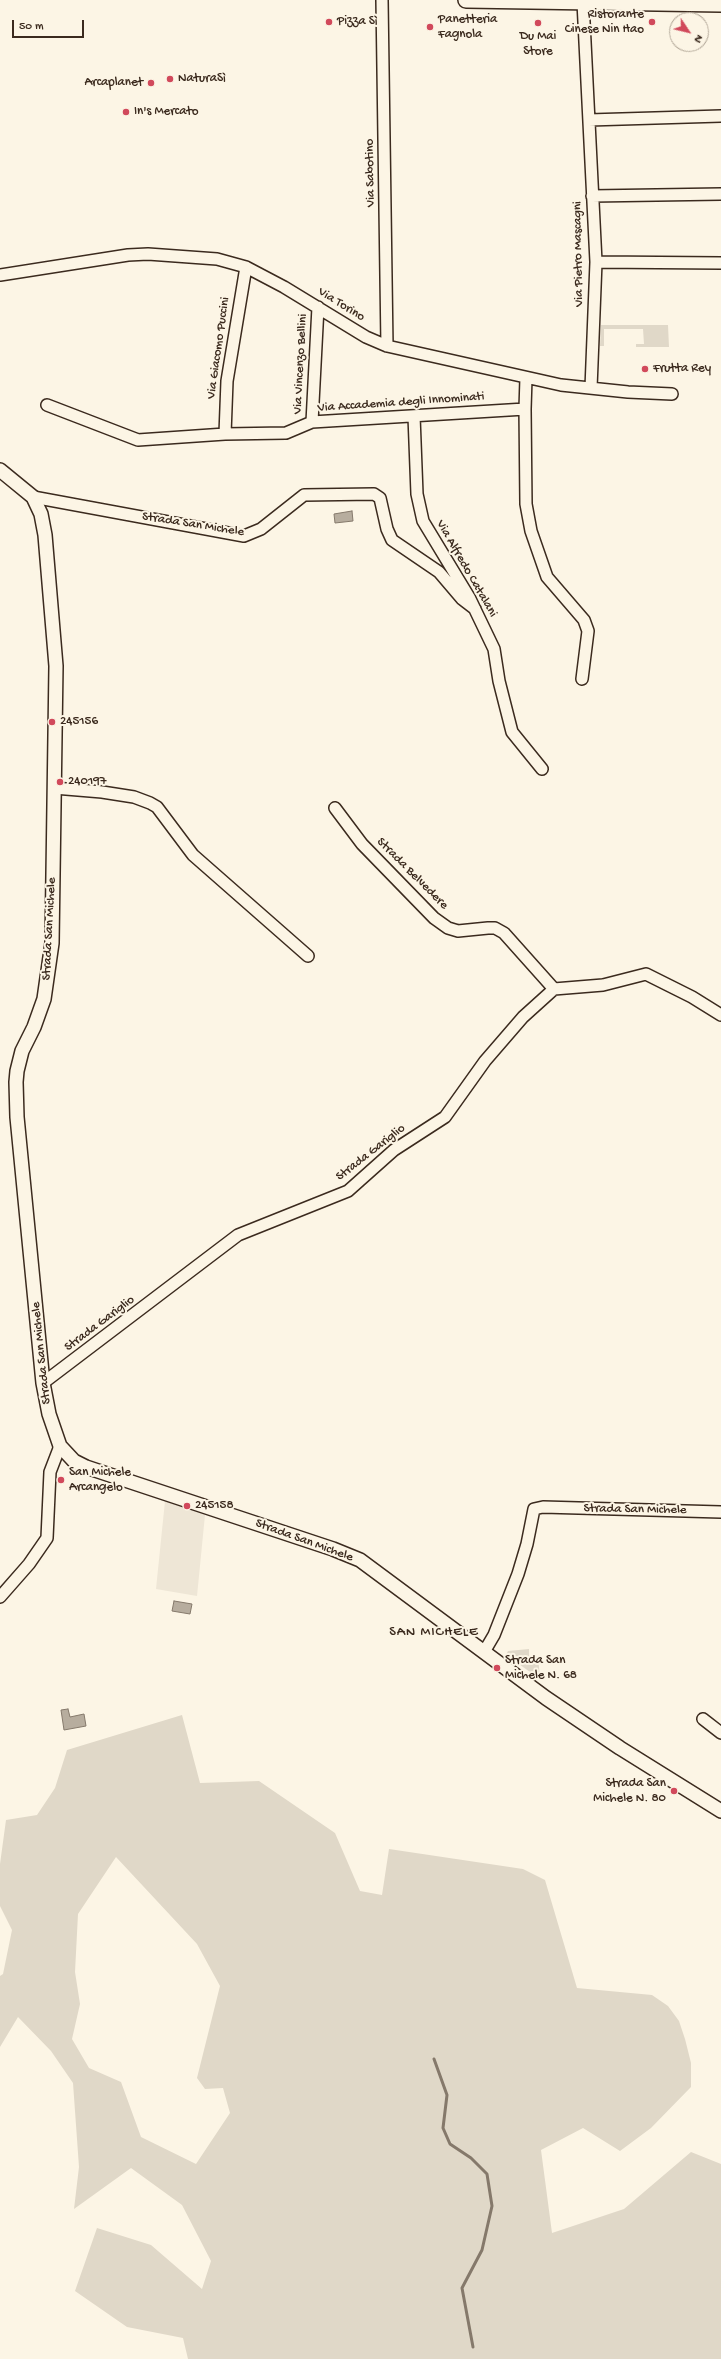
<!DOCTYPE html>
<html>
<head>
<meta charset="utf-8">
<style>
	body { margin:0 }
	#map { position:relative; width:721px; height:2359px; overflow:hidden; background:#fcf5e5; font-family:"Gochi Hand",sans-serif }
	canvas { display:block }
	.north { position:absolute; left:669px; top:12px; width:40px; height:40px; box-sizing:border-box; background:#fcf5e5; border:1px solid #afa495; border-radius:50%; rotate:125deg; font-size:11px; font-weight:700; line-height:16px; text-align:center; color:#3b2a1e }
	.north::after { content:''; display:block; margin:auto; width:14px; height:18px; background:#d1495b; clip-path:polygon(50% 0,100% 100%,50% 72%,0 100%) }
	.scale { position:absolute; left:12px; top:20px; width:72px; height:18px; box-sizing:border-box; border:2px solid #3b2a1e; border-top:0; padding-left:5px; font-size:12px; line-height:14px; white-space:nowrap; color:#3b2a1e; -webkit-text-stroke:3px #fcf5e5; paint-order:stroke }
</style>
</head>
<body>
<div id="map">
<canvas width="721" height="2359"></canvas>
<div class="north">N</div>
<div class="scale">50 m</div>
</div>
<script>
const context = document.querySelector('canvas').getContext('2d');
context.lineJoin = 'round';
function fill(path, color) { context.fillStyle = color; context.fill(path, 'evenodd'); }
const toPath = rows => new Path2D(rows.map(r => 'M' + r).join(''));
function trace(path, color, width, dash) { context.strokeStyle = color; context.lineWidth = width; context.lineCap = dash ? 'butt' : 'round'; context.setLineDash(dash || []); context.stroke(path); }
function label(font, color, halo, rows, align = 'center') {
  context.font = font + ' "Gochi Hand",sans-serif'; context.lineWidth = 4; context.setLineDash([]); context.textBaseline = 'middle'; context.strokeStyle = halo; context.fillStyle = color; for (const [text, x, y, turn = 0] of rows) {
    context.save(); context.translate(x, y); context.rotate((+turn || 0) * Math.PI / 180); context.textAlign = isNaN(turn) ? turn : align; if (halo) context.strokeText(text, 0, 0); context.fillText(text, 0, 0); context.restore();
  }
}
const built = toPath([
	[165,1501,205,1515,197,1596,156,1589]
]);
const green = toPath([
	[601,325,668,325,669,347,636,347,636,344,644,344,643,329,604,329,604,346,600,346],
	[529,1649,529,1656,538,1656,540,1679,506,1655,508,1651],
	[182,1715,200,1783,259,1781,335,1833,360,1891,382,1895,389,1849,523,1869,545,1880,577,1988,652,1995,668,2006,679,2021,685,2039,691,2063,691,2087,651,2128,620,2151,583,2128,541,2150,552,2233,624,2209,691,2152,721,2164,721,2359,188,2359,183,2338,127,2327,75,2291,97,2228,151,2245,202,2289,211,2261,182,2205,131,2168,74,2209,79,2167,73,2083,51,2051,18,2017,0,2047,0,1976,3,1974,12,1930,0,1906,0,1864,6,1820,37,1815,55,1788,67,1750],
	[116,1857,197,1944,220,1986,197,2078,205,2089,223,2088,230,2113,196,2164,141,2137,121,2082,89,2068,72,2039,80,2004,75,1972,78,1914]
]);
const water = toPath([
	[352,511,353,521,335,523,334,514,352,511],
	[174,1601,192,1604,190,1614,172,1611,174,1601],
	[68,1709,70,1717,84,1714,86,1726,64,1730,61,1710,68,1709]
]);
const stream = toPath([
	[434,2059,447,2095,443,2128,450,2144,471,2158,487,2174,492,2206,482,2250,462,2288,473,2347]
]);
const minor = toPath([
	[382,0,387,346],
	[583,2,596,262,591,388],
	[589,120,721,116],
	[592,196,721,194],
	[596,262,721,263],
	[0,275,128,255,148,254,217,259,246,267,284,287,366,337,387,346,561,385,628,392,672,394],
	[47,405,138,440,225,434,286,433,312,422,525,409,526,504,531,531,547,577,584,620,588,631,582,679],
	[525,409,526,378],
	[414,416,417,494,423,521,469,597,494,649,499,681,512,732,542,769],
	[312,422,318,307],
	[225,434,227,381,246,267],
	[33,497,244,536,261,529,304,495,374,494,380,498,387,529,392,540,439,572,462,599,475,609],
	[54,788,102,792,134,797,150,803,157,807,193,855,308,956],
	[335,808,362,844,434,918,448,928,458,931,488,928,495,928,504,933,554,989],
	[43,1383,238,1235,348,1191,394,1150,445,1117,485,1061,523,1017,554,989,603,985,646,974,692,997,721,1015],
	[0,1597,29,1564,47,1538,50,1472,60,1446],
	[484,1652,494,1635,518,1574,527,1544,534,1509,543,1507,721,1512],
	[703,1719,721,1733]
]);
const tertiary = toPath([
	[0,470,33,497,41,514,45,535,56,666,52,943,44,999,34,1027,22,1051,17,1071,16,1082,17,1117,43,1383,49,1414,60,1446,74,1461,86,1467,333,1549,360,1560,546,1698,620,1748,721,1811]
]);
const secondary = toPath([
	[466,0,721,4]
]);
const markers = [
	[329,22,4,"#d1495b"],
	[652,22,4,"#d1495b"],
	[538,23,4,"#d1495b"],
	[430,27,4,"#d1495b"],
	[170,79,4,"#d1495b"],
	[151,83,4,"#d1495b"],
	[126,112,4,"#d1495b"],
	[645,369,4,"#d1495b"],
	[52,722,4,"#d1495b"],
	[60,782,4,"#d1495b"],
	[61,1480,4,"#d1495b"],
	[187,1506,4,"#d1495b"],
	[497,1668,4,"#d1495b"],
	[674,1791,4,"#d1495b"]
];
const poiNames = [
	["Ristorante",644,15,"right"],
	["Cinese Nin Hao",644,30,"right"],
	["Panetteria",438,20],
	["Fagnola",438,35],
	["Pizza Sì",337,22],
	["Du Mai",538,37,"center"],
	["Store",538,52,"center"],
	["NaturaSì",178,79],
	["Arcaplanet",143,83,"right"],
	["In's Mercato",134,112],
	["Frutta Rey",653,369],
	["245156",60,722],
	["240197",68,782],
	["San Michele",69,1473],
	["Arcangelo",69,1488],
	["245158",195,1506],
	["Strada San",505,1661],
	["Michele N. 68",505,1676],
	["Strada San",666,1784,"right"],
	["Michele N. 80",666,1799,"right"]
];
const streetNames = [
	["Via Sabotino",371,173,-91],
	["Via Pietro Mascagni",579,254,-91],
	["Via Torino",341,305,32],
	["Via Giacomo Puccini",219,348,-82],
	["Via Vincenzo Bellini",301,364,-87],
	["Via Accademia degli Innominati",401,403,-4],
	["Strada San Michele",193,525,9],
	["Via Alfredo Catalani",466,569,60],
	["Strada Belvedere",412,874,45],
	["Strada San Michele",50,929,-87],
	["Strada Gariglio",371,1153,-38],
	["Strada Gariglio",100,1324,-37],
	["Strada San Michele",42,1353,-96],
	["Strada San Michele",635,1510,1],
	["Strada San Michele",304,1541,20]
];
const neighbourhoodNames = [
	["SAN MICHELE",434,1633]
];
fill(built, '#eee6d6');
fill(green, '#e0d8c8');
fill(water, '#b7ad9e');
trace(water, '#85796b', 1);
trace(stream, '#85796b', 3);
trace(minor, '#3b2a1e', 14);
trace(tertiary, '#3b2a1e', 16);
trace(secondary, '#3b2a1e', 18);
trace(minor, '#fcf5e5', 11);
trace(tertiary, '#fcf5e5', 13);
trace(secondary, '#fcf5e5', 15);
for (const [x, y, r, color] of markers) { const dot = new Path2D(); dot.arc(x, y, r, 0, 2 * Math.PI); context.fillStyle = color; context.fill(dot); trace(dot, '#fcf5e5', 1.5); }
label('13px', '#3b2a1e', '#fcf5e5', poiNames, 'left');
label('13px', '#3b2a1e', '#fcf5e5', streetNames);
context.letterSpacing = '1px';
label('14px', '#3b2a1e', '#fcf5e5', neighbourhoodNames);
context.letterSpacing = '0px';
</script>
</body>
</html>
